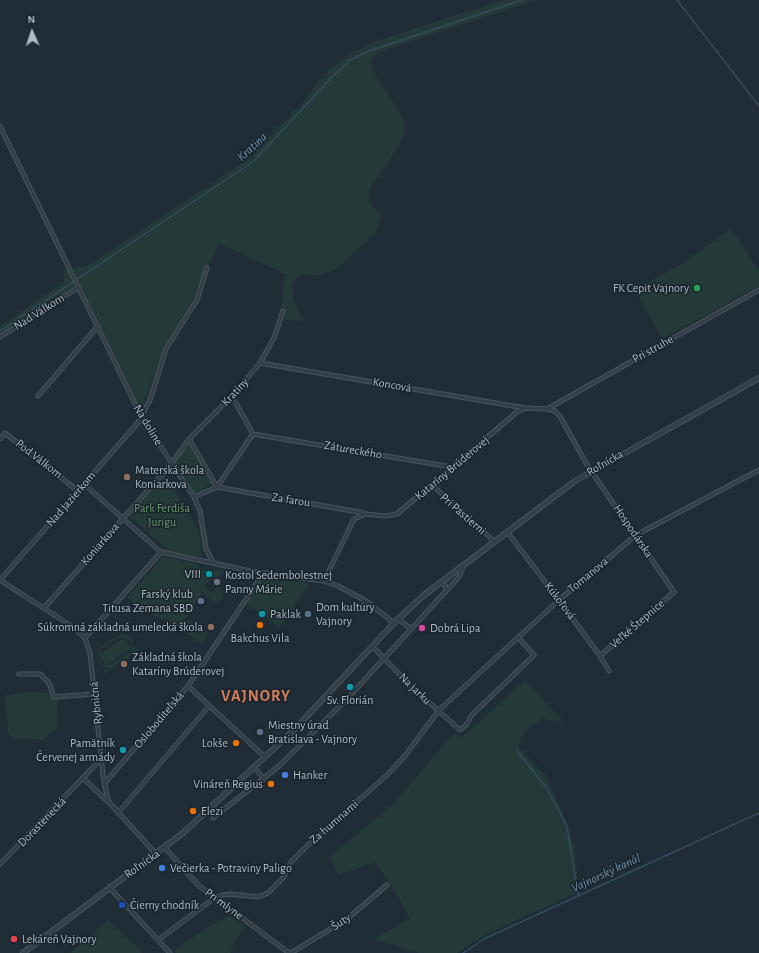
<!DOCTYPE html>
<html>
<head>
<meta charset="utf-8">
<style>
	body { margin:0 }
	#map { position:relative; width:759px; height:953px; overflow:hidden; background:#202d37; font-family:"Alegreya Sans",sans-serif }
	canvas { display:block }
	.north { position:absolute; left:12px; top:12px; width:40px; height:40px; -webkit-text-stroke:3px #19242c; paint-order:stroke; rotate:357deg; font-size:11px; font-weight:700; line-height:16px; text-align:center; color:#aebac4 }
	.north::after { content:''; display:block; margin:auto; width:14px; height:18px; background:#aebac4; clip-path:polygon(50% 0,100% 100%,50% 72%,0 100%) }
</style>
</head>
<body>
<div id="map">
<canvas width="759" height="953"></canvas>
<div class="north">N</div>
</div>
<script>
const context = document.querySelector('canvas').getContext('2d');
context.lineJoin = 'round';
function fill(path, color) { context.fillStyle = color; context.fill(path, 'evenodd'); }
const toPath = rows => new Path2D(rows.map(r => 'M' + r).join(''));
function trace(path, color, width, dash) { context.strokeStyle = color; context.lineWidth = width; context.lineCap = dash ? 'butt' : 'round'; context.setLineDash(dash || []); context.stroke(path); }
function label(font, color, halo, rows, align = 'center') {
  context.font = font + ' "Alegreya Sans",sans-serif'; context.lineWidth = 3; context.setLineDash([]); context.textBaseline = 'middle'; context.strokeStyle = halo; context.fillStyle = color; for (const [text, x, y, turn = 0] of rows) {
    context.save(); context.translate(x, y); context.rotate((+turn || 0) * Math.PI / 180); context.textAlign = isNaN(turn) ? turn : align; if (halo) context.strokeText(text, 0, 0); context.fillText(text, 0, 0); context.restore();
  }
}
const green = toPath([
	[503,0,536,0,381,51,372,57,371,63,376,76,403,117,405,125,404,135,390,160,370,188,369,199,372,206,382,215,375,233,337,269,317,276,303,274,294,280,292,285,293,299,300,315,306,321,283,319,285,310,281,308,285,274,219,243,188,311,163,351,141,410,73,269,91,264,203,189,207,189,223,175,253,156,274,130,289,118,292,111,300,107,308,94,320,80,326,77,329,70,348,55,374,42],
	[730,230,736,235,759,272,759,286,662,339,635,290,689,259,720,236],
	[68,269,75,284,74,287,0,335,0,326,60,285,64,280,65,270],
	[189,443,213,484,194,494,174,463],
	[165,475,199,532,202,557,169,551,129,516],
	[163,557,199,564,198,568,209,569,211,571,226,569,224,573,204,585,209,592,215,591,214,589,219,586,224,599,214,602,207,598,201,588,201,595,180,627,144,611,127,597],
	[267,576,308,583,308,586,282,624,278,626,246,603,264,577],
	[188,620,208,634,202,644,181,630],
	[121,634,129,636,132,640,134,651,138,648,139,650,104,674,102,672,107,668,98,663,97,651,100,647],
	[120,637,130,640,132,646,129,653,110,665,102,664,98,658,101,649],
	[124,638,131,648,106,665,99,655],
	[525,680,564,722,542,719,524,731,518,747,546,776,562,812,575,848,578,892,485,935,457,953,419,953,374,939,410,918,392,886,375,862,338,875,330,856,391,806,454,733,462,737],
	[29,692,53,693,58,695,57,727,43,740,12,738,8,732,5,695,13,696,14,694],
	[229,915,246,927,231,945,234,949,230,953,177,953,174,951,201,931],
	[108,920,142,951,140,953,71,953]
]);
const stream = toPath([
	[677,0,759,106],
	[0,331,254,161,330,79,350,60,369,51,522,0],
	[517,751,546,787,567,826,578,895],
	[463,953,484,939,759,813]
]);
const minor = toPath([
	[0,126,142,418,194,497,200,511,206,549,213,562],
	[0,337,79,287],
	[260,363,525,408],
	[38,396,98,326],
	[232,396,253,434],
	[547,409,759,290],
	[141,416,150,400,166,349,197,300,207,268],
	[0,439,5,433,78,491],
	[189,439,217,487,364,513],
	[84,484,161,552,250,571,324,581,338,586,366,601,394,623],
	[432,485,495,542],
	[194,497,217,487,253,434,452,467],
	[508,533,559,600,600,656,609,671],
	[0,580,73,627,85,638,90,653,103,775,108,801,156,854],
	[0,580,142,418],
	[324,581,354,519,365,514,386,516,397,514,517,412,525,408,547,409,555,411,561,418,587,465,674,592,600,656],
	[440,583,445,585,446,590],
	[44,608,172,463,189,439,232,396,260,363,274,338,283,311],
	[398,619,410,628],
	[85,638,161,552],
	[372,646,412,687,460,730,467,724,471,716,534,655,518,637],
	[19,674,40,674,49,683,54,697,94,694],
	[188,686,265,757],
	[254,767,264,779],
	[83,778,107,801],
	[104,784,188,686,257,583,261,573],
	[118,813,209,706],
	[213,818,279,766,344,702,459,577,463,567],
	[165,848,198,885,289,953],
	[0,864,101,759],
	[109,887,170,953],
	[158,940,217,896,230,894,258,897,268,893,283,878,291,862,310,843,387,775,404,757,439,710,559,600,636,535,759,470],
	[291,953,347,919,387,885]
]);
const tertiary = toPath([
	[23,953,183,833,295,729,394,623,424,595,575,481,759,378]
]);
const markers = [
	[697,288,4,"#2e9e5b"],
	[127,477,4,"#8d6e63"],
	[209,574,4,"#0f9aa8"],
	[217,582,4,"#6b7280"],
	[201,601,4,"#5c6f8a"],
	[262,614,4,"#0f9aa8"],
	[308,614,4,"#5c6f8a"],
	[260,625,4,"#e8710a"],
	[211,627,4,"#8d6e63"],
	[422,628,4,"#d1479c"],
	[124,664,4,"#8d6e63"],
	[350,687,4,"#0f9aa8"],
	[260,732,4,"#5c6f8a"],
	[236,743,4,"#e8710a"],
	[123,750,4,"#0f9aa8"],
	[285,775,4,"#3f7fe0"],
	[271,784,4,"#e8710a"],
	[193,811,4,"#e8710a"],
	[162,868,4,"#3f7fe0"],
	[122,905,4,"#1a4fb4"],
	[14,939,4,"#e0444e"]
];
const poiNames = [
	["FK Cepit Vajnory",689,288,"right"],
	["Materská škola",135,470],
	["Koniarkova",135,484],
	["VIII",201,574,"right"],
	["Kostol Sedembolestnej",225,575],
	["Panny Márie",225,589],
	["Farský klub",193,594,"right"],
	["Titusa Zemana SBD",193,608,"right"],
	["Dom kultúry",316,607],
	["Vajnory",316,621],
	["Paklak",270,614],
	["Súkromná základná umelecká škola",203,627,"right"],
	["Dobrá Lipa",430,628],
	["Bakchus Vila",260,638,"center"],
	["Základná škola",132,657],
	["Kataríny Brúderovej",132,671],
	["Sv. Florián",350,700,"center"],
	["Miestny úrad",268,725],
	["Bratislava - Vajnory",268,739],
	["Pamätník",115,743,"right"],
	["Červenej armády",115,757,"right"],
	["Lokše",228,743,"right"],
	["Hanker",293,775],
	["Vináreň Regius",263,784,"right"],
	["Elezi",201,811],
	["Večierka - Potraviny Paligo",170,868],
	["Čierny chodník",130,905],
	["Lekáreň Vajnory",22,939]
];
const streetNames = [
	["Nad Válkom",39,312,-32],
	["Pri struhe",653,349,-29],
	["Koncová",392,385,10],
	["Kratiny",235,392,-47],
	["Na doline",148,425,59],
	["Zátureckého",353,450,10],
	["Pod Válkom",39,459,38],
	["Roľnícka",605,463,-30],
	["Kataríny Brúderovej",452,468,-40],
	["Nad jazierkom",71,499,-49],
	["Za farou",291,500,9],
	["Pri Pastierni",463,514,41],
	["Hospodárska",633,531,56],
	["Koniarkova",100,544,-49],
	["Tomanova",588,575,-40],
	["Kúkoľová",560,601,53],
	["Veľké Štepnice",637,624,-41],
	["Na jarku",415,689,44],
	["Rybničná",96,703,-96],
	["Osloboditeľská",159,720,-50],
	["Dorastenecká",42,822,-46],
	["Za humnami",334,822,-41],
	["Roľnícka",142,864,-35],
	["Pri mlyne",224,904,36],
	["Šuty",341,922,-34]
];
const parkNames = [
	["Park Ferdiša",162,508],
	["Jurigu",162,522]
];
const waterNames = [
	["Kratina",252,147,-42],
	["Vajnorský kanál",606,873,-25]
];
const districtNames = [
	["VAJNORY",256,696]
];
fill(green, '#233a39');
trace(stream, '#334c5f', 1.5);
trace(minor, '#515d65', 5);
trace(tertiary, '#515d65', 6);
trace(minor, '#343f48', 3.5);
trace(tertiary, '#343f48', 4.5);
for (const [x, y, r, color] of markers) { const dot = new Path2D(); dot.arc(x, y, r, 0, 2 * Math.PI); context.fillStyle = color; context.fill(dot); trace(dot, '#19242c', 1.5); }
label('12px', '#aebac4', '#19242c', poiNames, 'left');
label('12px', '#aebac4', '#19242c', streetNames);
label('12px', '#66956a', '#19242c', parkNames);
label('italic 13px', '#6e8fa9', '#19242c', waterNames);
context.letterSpacing = '1px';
label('bold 16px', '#d37e5b', '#19242c', districtNames);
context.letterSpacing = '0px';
</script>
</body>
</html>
